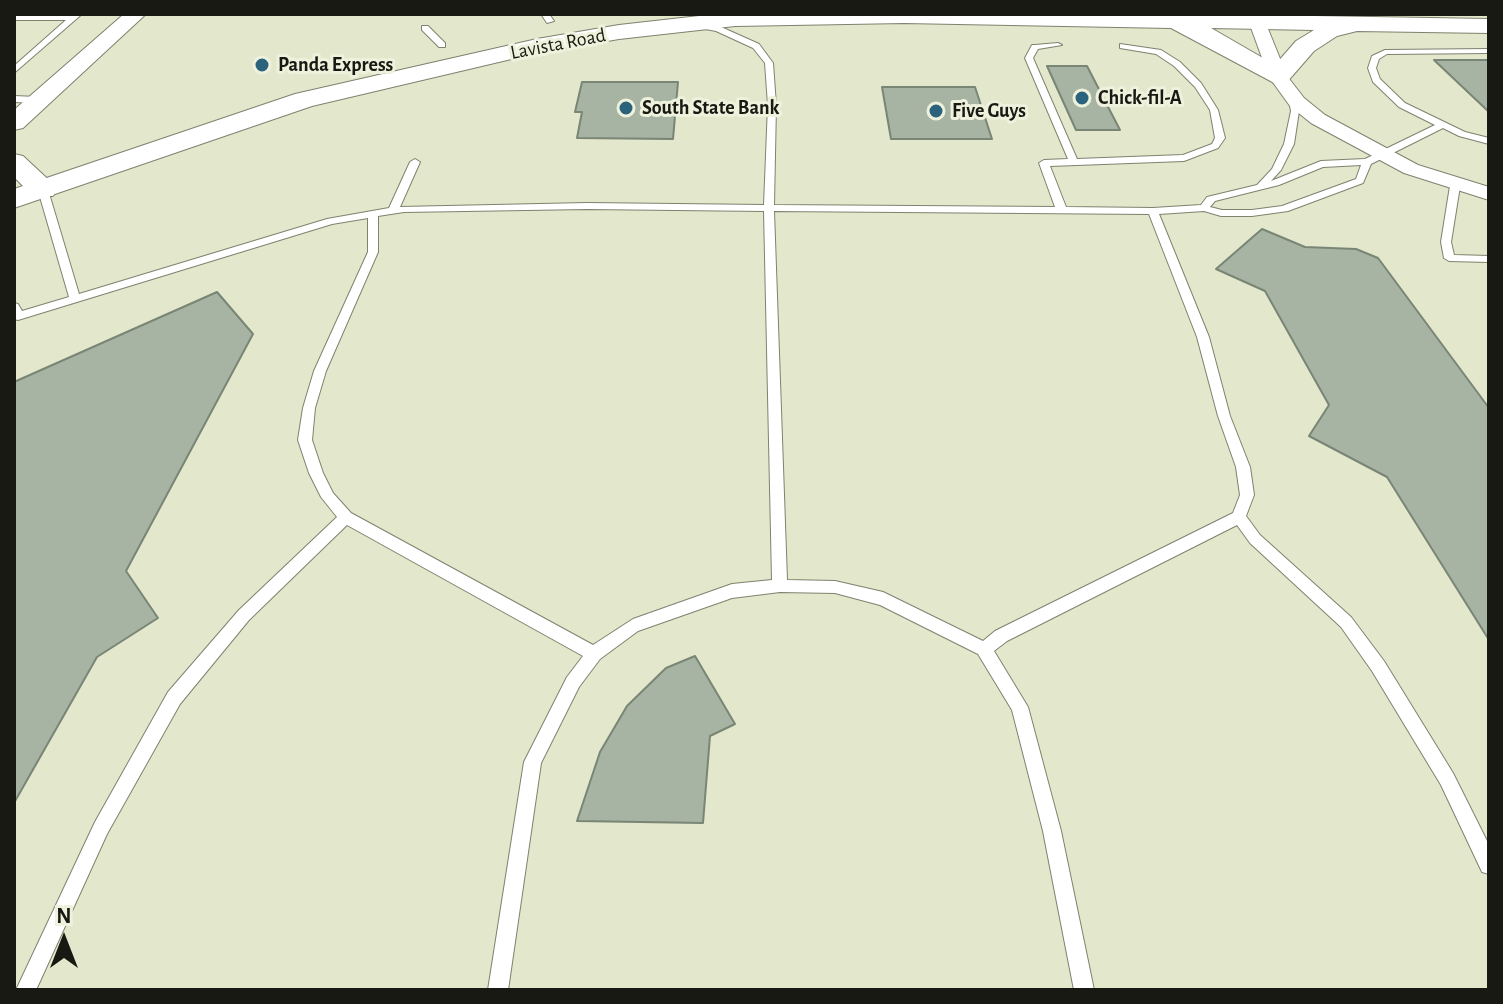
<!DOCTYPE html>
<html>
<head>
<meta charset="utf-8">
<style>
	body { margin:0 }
	#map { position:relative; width:1503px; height:1004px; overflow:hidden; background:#eef2dd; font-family:"Alegreya Sans",sans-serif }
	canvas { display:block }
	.frame { position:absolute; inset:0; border:16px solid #181912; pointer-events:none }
	.north { position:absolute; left:24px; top:900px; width:80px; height:80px; -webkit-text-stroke:6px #eef2dd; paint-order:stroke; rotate:0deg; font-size:22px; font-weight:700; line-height:32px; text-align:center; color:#181912 }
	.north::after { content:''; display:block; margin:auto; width:28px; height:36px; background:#181912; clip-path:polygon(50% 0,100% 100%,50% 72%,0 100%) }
</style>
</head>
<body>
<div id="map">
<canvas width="1503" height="1004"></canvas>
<div class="frame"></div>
<div class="north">N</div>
</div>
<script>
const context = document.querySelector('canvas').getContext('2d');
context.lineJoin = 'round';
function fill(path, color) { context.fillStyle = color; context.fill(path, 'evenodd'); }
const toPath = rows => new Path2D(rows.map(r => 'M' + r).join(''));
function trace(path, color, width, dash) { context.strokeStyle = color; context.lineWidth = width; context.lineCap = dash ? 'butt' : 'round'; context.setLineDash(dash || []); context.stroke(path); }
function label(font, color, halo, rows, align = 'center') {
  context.font = font + ' "Alegreya Sans",sans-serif'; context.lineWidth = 6; context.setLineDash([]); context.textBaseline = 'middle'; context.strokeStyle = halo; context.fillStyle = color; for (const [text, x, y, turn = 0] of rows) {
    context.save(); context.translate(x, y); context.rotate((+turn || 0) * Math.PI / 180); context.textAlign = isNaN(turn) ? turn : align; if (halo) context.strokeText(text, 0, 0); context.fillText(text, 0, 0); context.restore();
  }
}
const built = toPath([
	[14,14,1489,14,1489,990,14,990]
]);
const building = toPath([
	[1434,60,1489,60,1489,112,1434,60],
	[1047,66,1087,66,1120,130,1076,130,1047,66],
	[582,82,678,82,673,139,577,138,582,112,575,112,582,82],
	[882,87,975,87,992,139,891,139,882,87],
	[1262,229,1305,247,1356,249,1378,258,1489,408,1489,640,1387,477,1309,436,1329,405,1265,291,1216,269,1262,229],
	[217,292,253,334,126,571,158,618,97,657,14,803,14,382,217,292],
	[695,656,735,724,710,736,703,823,577,821,600,752,627,706,666,668,695,656]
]);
const service = toPath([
	[73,14,82,14,14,73,14,66,66,20,15,20,15,16,73,14],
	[541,14,549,14,554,21,547,23,541,14],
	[695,23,721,27,759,44,773,63,776,105,774,205,1055,207,1039,163,1044,160,1068,159,1025,58,1032,45,1035,45,1058,43,1062,45,1038,49,1033,58,1077,159,1183,155,1212,144,1215,138,1210,110,1195,87,1174,66,1156,54,1120,48,1120,44,1161,50,1180,62,1201,83,1218,110,1225,138,1218,148,1184,161,1050,166,1066,207,1153,208,1201,205,1207,197,1257,185,1272,169,1284,144,1291,111,1287,91,1294,93,1299,111,1294,144,1281,170,1271,181,1321,161,1365,159,1435,125,1399,107,1373,82,1368,68,1372,56,1385,50,1489,49,1489,53,1387,54,1379,59,1376,68,1380,79,1405,103,1465,132,1489,138,1489,144,1459,136,1443,128,1371,164,1363,183,1288,211,1252,216,1221,216,1204,211,1159,214,1209,337,1230,416,1250,467,1254,495,1246,516,1260,535,1351,617,1384,661,1453,773,1489,845,1489,874,1482,872,1441,785,1372,671,1341,627,1250,543,1237,525,1007,641,994,651,1028,707,1061,831,1094,990,1074,990,1043,831,1012,710,978,654,880,605,835,593,780,592,732,598,638,631,600,659,579,687,541,763,508,990,488,990,524,762,567,677,583,656,347,525,249,620,180,704,107,834,36,990,16,990,95,822,168,692,239,610,337,517,321,497,309,473,298,440,303,408,314,371,368,252,368,218,332,224,18,320,14,319,14,303,18,304,22,311,69,297,38,190,39,188,48,190,79,294,327,219,389,208,410,162,415,159,420,162,400,207,587,203,764,205,768,105,765,63,753,48,716,31,695,27,695,23],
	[1361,165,1356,179,1282,206,1252,210,1222,210,1210,207,1215,201,1279,185,1323,167,1361,165],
	[587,209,764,211,772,580,732,584,633,619,593,645,351,513,333,493,323,473,312,440,315,408,326,371,378,252,378,216,404,212,587,209],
	[774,211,1149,214,1197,337,1218,416,1236,467,1240,495,1233,513,995,631,983,641,883,592,835,581,787,580,774,211],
	[422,26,428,26,445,43,445,47,439,47,422,30,422,26],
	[14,96,37,97,41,100,37,103,14,102,14,96],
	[1455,183,1460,186,1451,242,1454,255,1489,256,1489,262,1449,261,1444,258,1441,242,1450,186,1455,183]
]);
const minor = toPath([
	[1246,14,1262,14,1287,76,1304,98,1325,115,1418,165,1489,187,1489,200,1404,173,1311,123,1290,106,1269,77,1246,14]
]);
const tertiary = toPath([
	[124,14,146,14,23,128,14,130,14,110,124,14],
	[14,154,23,156,53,184,57,190,53,196,33,196,14,177,14,154]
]);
const secondary = toPath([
	[717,14,1198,14,1489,19,1489,33,1357,31,1337,36,1314,51,1287,82,1278,85,1171,28,904,23,735,26,619,39,537,53,312,106,14,208,14,189,295,94,537,39,619,25,717,14],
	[1211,28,1314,30,1296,41,1275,65,1211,28]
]);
const markers = [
	[262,65,8,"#2b637d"],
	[1082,98,8,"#2b637d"],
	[626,108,8,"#2b637d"],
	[936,111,8,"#2b637d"]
];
const farStreetnames = [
	["Lavista Road",558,44,-11]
];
const farPoinames = [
	["Panda Express",278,65],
	["Chick-fil-A",1098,98],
	["South State Bank",642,108],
	["Five Guys",952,111]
];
fill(built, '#e3e7cb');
fill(building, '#a7b4a3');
trace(building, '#798575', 2);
trace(service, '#7f826f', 2);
trace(minor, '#7f826f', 2);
trace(tertiary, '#7f826f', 2);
trace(secondary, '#7f826f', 2);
fill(service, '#fff');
fill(minor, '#fff');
fill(tertiary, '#fff');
fill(secondary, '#fff');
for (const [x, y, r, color] of markers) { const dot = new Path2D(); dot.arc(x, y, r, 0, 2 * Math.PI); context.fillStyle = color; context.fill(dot); trace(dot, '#eef2dd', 3); }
label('20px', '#181912', '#eef2dd', farStreetnames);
label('bold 20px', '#181912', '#eef2dd', farPoinames, 'left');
</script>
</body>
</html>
